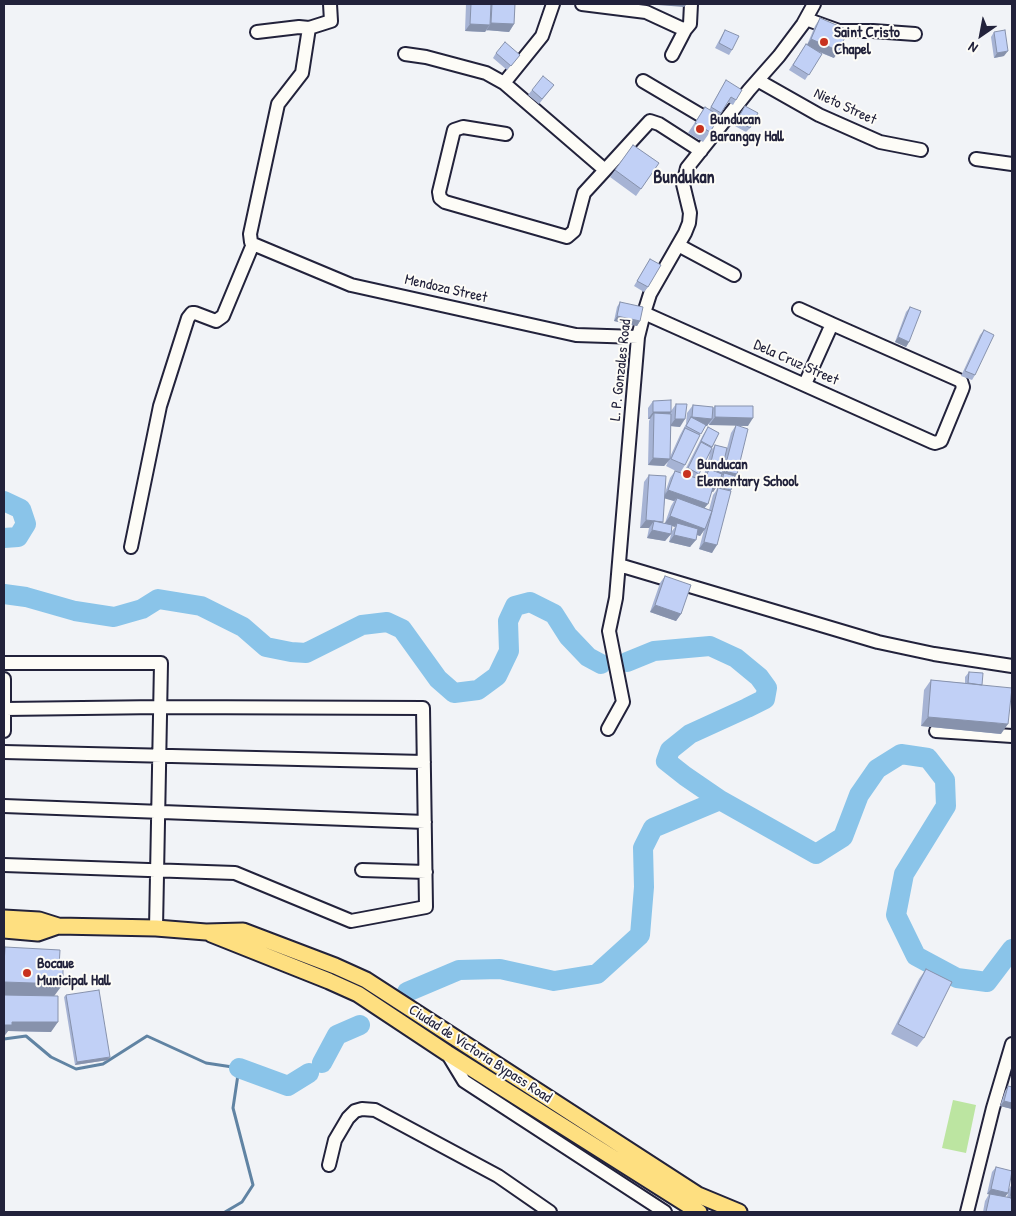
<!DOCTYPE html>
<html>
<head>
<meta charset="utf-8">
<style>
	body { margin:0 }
	#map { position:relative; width:1016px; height:1216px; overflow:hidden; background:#f1f3f7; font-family:"Patrick Hand",sans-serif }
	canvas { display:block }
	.frame { position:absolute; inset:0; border:5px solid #22223b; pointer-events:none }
	.north { position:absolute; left:956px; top:10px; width:50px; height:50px; -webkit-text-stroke:4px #fdfcf7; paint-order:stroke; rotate:213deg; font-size:14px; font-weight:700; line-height:20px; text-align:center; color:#22223b }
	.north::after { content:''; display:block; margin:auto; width:18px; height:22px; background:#22223b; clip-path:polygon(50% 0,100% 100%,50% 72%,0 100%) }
</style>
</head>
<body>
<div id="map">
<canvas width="1016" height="1216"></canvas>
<div class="frame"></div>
<div class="north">N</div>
</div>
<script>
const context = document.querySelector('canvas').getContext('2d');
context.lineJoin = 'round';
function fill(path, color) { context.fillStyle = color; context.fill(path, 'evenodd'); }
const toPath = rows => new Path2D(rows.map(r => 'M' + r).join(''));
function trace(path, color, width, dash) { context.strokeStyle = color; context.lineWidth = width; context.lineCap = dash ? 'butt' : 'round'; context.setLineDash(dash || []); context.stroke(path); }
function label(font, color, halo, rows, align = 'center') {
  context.font = font + ' "Patrick Hand",sans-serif'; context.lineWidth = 4; context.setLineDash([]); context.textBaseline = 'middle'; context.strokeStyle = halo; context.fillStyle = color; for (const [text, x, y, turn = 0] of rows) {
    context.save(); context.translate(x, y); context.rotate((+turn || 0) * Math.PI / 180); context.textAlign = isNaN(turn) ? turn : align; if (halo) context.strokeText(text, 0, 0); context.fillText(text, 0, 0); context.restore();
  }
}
const green = toPath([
	[953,1100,976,1105,966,1153,942,1148]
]);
const stream = toPath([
	[4,1039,26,1036,51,1057,76,1069,103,1064,147,1036,206,1063,239,1068,233,1108,253,1185,242,1202,225,1212]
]);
const river = toPath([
	[4,501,21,509,26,524,18,537,4,538],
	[4,594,26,597,75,611,114,617,142,609,158,599,201,606,243,627,266,647,291,652,306,653,362,625,387,622,402,629,438,679,454,693,478,690,497,676,509,651,508,621,515,606,530,602,554,614,568,636,588,657,601,664],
	[627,662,654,651,710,646,736,658,759,677,767,688,765,699,747,708,690,734,670,750,666,761,685,776,720,800,816,854,843,837,859,795,877,769,901,754,928,758,945,780,946,806,904,874,896,915,916,956,957,978,987,982,1012,949],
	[407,992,459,970,500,969,554,981,597,974,640,935,644,887,643,848,653,828,720,800],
	[322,1063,337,1035,360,1025],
	[239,1068,288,1086,309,1073]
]);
const minor = toPath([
	[582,4,646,12,685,30,690,24,691,4],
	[806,19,839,31,873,31,915,34],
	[257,32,299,27,309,28],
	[405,54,426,57,486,73,504,83,605,170],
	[672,55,685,30],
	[643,81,714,123],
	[759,81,819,115,880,142,921,150],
	[504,83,542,36,553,4],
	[506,134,463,127,454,130,439,192,440,198,445,202,567,237,574,231,584,193,650,121,659,124,701,151],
	[976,159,1012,164],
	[253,244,351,285,576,335,638,337],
	[678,245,734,275],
	[799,309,832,324,805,384],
	[644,313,932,442,935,443,941,441,962,390,963,387,961,381,832,324],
	[131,547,160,406,188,318,192,313,195,313,216,321,223,316,253,244,251,242,250,234,278,104,302,73,309,28,331,21,330,4],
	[619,565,878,642,934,654,1012,666],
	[4,663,161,663,156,928],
	[4,679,4,731],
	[608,729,623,702,609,631,616,598,638,337,644,313,650,294,685,233,689,223,690,213,683,184,687,168,749,90,779,56,803,24,814,4],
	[936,731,1012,736],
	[4,752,424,762],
	[4,806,425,822],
	[4,865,235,873,351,921,426,907,423,708,160,707,5,709],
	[362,870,426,872],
	[447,1053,464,1081,665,1212],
	[329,1165,335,1140,348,1118,355,1111,362,1109,375,1110,498,1176,550,1212],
	[967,1212,993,1108,1012,1044]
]);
const major = toPath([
	[4,918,39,920,58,926,156,928,206,932,243,931,335,966,366,980,698,1195,739,1212],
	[4,930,38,933,58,926],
	[211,934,329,981,358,994,447,1053,699,1212]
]);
const wall = toPath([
	[466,4,515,4,514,24,509,32,486,30,485,32,465,31],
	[820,18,834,58,816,51,822,54,805,80,789,70,806,44,807,45,815,26],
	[725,30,732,50,729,55,715,48,722,35],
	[994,32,1004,56,994,58,991,37],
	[496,53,520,55,507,70,493,58],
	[726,80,736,100,733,105,728,102,710,132,703,142,688,133,705,107,709,110],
	[554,85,539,104,528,95,532,90],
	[745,106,750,128,746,132,733,125],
	[633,145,659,163,636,196,610,177],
	[1012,202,1012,215,1011,215],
	[650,259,648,287,644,292,634,286],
	[620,302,640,321,637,326,614,321,617,307],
	[910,307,909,342,906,347,895,342,906,312],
	[984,330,975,375,972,380,961,376,980,335],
	[653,401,671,411,676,404,680,427,671,426,670,457,680,435,686,424,687,413,693,405,713,408,715,406,748,426,737,426,737,474,735,476,712,553,699,549,704,530,700,536,697,535,690,547,669,542,672,531,675,527,672,526,671,534,665,541,647,538,649,528,640,528,644,482,649,475,665,493,670,478,675,471,678,472,666,466,668,462,664,466,648,465,649,421,650,419,648,419,648,408],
	[709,423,709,425,736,425,731,433,727,448,715,445,711,451,712,448,719,433,708,427,703,435,683,474,680,473,685,465,698,438,705,426,707,426],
	[710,453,704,475,704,476,702,480,696,478],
	[718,485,716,491,713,495,709,510,704,508,712,491,713,492],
	[665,498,674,501,671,506,665,523,668,524,662,523],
	[665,576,681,614,676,621,650,612,660,583],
	[969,672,982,685,1001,734,921,726,924,690,931,680,965,683,965,677],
	[5,947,54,996,51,1032,8,1031,5,1035,4,1035,4,950],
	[926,969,924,1038,917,1047,891,1034,919,979],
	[66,995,108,1060,75,1065,64,997],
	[1008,1086,1012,1087,1012,1109,1000,1106,1005,1091],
	[996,1167,1008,1193,1005,1197,1007,1197,1009,1189,1012,1184,1012,1212,983,1212,985,1201,989,1194,987,1194,992,1172]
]);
const shadedWall = toPath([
	[659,4,687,4,684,7,658,5],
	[491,23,514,24,509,32,486,30],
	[470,24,490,25,485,32,465,31],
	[811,39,839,51,834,58,806,46],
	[1008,51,1004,56,994,58,997,53],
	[617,316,640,321,637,326,614,321],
	[898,337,909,342,906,347,895,342],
	[653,412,671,412,666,419,654,413,650,419,648,419],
	[692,417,712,419,707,426,687,424],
	[715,417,753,418,748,426,709,425],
	[675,419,685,419,680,427,670,426],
	[653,458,670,459,664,466,648,465],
	[711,462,723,465,719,471,722,473,717,480,708,470,704,476,704,475,709,468,710,463,706,470],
	[724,471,737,474,731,481,724,473,720,478,719,478],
	[705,480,718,485,713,492,700,487],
	[668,490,708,504,702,511,677,498,674,501,663,498],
	[670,516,705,529,700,536,676,527,677,523,675,527,665,523],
	[646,520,663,522,657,529,654,521,649,528,640,528],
	[652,530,671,534,665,541,647,538],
	[674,535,696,540,690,547,669,542],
	[704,542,717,545,712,553,699,549],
	[655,605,681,614,676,621,650,612],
	[928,717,1008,724,1001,734,921,726],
	[4,982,63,984,52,999,4,997],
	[12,1022,58,1022,51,1032,8,1031,5,1035,4,1035,4,1025],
	[110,1057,108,1060,75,1065,77,1062],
	[1004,1101,1012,1103,1012,1109,1000,1106],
	[991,1189,1008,1193,1004,1198,987,1194]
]);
const building = toPath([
	[471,4,491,4,490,25,470,24,471,4],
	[492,4,515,4,514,24,491,23,492,4],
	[820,18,848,30,839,51,811,39,820,18],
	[725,30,739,36,732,50,719,43,725,30],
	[1005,30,1008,51,997,53,994,32,1005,30],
	[505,42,520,55,511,66,496,53,505,42],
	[806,44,822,54,809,75,793,65,806,44],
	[543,76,554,85,542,99,532,90,543,76],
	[726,80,742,90,736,100,731,97,721,113,711,107,726,80],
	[745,106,758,113,750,128,737,120,745,106],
	[705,107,720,116,710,132,695,123,705,107],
	[633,145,659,163,641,189,615,170,633,145],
	[650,259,661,265,648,287,637,281,650,259],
	[620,302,643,307,640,321,617,316,620,302],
	[910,307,921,311,909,342,898,337,910,307],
	[984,330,994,335,975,375,965,371,984,330],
	[671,400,671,412,653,412,653,401,671,400],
	[676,404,687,404,685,419,675,419,676,404],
	[693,405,713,407,712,419,692,417,693,405],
	[715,406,753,406,753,418,715,417,715,406],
	[654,413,671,414,670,459,653,458,654,413],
	[691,417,706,425,701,434,686,426,691,417],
	[736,425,748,429,737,474,724,471,736,425],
	[708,427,719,433,712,447,701,441,708,427],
	[685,428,700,435,685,465,671,459,685,428],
	[701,442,712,448,699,474,688,468,701,442],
	[715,445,727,448,723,465,711,462,715,445],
	[710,463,724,468,722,473,709,468,710,463],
	[709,469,722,474,718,485,705,480,709,469],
	[675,471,714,484,708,504,668,490,675,471],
	[724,473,735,476,731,490,720,487,724,473],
	[649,475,666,476,663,522,646,520,649,475],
	[718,488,731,491,717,545,704,542,718,488],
	[677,498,712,511,705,529,670,516,677,498],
	[654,521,672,525,671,534,652,530,654,521],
	[677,523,698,529,696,540,674,535,677,523],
	[665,576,691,585,681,614,655,605,665,576],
	[969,672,983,673,982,685,968,683,969,672],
	[931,680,1012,688,1008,724,928,717,931,680],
	[5,947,60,950,59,967,63,967,63,984,4,982,4,965,5,947],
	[926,969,952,982,924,1038,898,1024,926,969],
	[99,990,110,1057,77,1062,66,995,99,990],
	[4,995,58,996,58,1022,12,1022,12,1025,4,1025,4,995],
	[1008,1086,1012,1087,1012,1103,1004,1101,1008,1086],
	[996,1167,1012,1171,1008,1193,991,1189,996,1167],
	[1012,1186,1012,1198,1010,1198,1012,1186],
	[990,1194,1012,1198,1012,1212,986,1212,990,1194]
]);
const markers = [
	[824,42,5,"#c8321e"],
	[700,129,5,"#c8321e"],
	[687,474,5,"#c8321e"],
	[27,973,5,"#c8321e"]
];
const poiNames = [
	["Saint Cristo",834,33],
	["Chapel",834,50],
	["Bunducan",710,120],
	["Barangay Hall",710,137],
	["Bunducan",697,465],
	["Elementary School",697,482],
	["Bocaue",37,964],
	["Municipal Hall",37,981]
];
const streetNames = [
	["Nieto Street",845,107,25],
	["Mendoza Street",446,289,13],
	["Dela Cruz Street",796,363,24],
	["L. P. Gonzales Road",621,370,-84],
	["Ciudad de Victoria Bypass Road",480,1054,33]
];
const quarterNames = [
	["Bundukan",684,178]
];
fill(green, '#bce5a1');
trace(stream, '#6083a3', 3);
trace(river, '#8ac4e9', 20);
trace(minor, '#22223b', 16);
trace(major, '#22223b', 19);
trace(minor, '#fdfcf7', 12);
trace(major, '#fedf80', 15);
fill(wall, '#a6b3d4');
fill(shadedWall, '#8792ac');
fill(building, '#c1d0f6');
trace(building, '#8792ac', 1);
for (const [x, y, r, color] of markers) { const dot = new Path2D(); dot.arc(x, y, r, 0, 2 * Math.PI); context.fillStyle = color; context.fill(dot); trace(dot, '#fdfcf7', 2); }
label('bold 15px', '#22223b', '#fdfcf7', poiNames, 'left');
label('15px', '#22223b', '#fdfcf7', streetNames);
label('bold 18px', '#22223b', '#fdfcf7', quarterNames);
</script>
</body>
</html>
